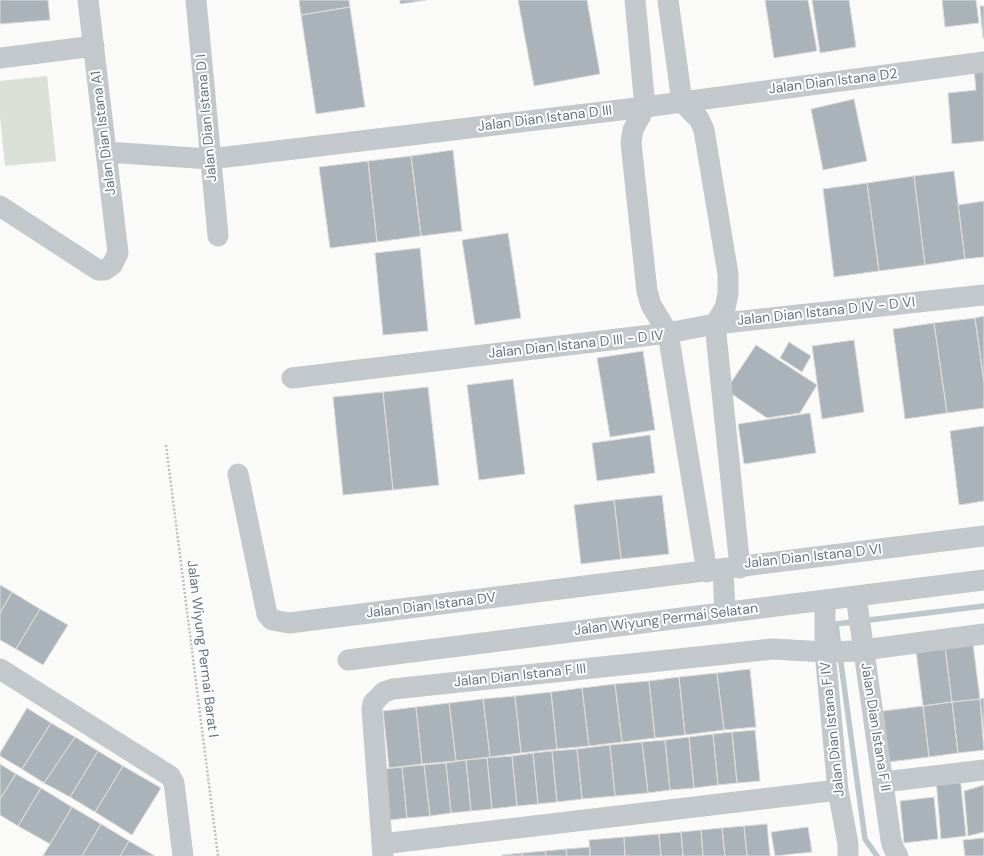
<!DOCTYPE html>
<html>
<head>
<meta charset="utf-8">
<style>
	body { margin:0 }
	canvas { display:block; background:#fafaf8 }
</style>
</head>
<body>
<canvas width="984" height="856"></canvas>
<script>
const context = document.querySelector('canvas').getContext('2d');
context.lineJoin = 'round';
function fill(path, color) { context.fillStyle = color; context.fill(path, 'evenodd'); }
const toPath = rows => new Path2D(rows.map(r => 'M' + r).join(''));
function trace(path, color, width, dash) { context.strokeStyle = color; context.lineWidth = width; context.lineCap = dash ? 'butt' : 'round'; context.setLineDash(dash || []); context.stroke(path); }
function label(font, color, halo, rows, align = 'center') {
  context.font = font + ' "DM Sans",sans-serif'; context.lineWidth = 4; context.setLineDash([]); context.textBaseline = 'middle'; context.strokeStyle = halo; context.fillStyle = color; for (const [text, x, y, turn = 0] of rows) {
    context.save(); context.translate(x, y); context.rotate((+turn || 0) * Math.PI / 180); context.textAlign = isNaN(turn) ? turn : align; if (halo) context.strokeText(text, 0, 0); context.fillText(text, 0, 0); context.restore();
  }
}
const green = toPath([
	[47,76,56,161,5,166,0,116,0,81]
]);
const stream = toPath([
	[839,648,836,624,984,606],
	[840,656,865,839,877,856]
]);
const building = toPath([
	[0,0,48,0,50,20,0,24,0,0],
	[299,0,349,0,350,7,301,15,299,0],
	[400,0,427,0,400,4,400,0],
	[518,0,587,0,600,74,534,86,518,0],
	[765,0,808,0,817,51,774,58,765,0],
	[812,0,849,0,856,47,820,53,812,0],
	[942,0,976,0,979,23,945,27,942,0],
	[980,6,984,6,984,38,983,38,980,6],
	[350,7,365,107,316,114,301,15,350,7],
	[984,68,984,141,952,144,948,93,976,90,974,69,984,68],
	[854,99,867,161,823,170,811,109,854,99],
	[453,150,462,231,421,236,411,156,453,150],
	[411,156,421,236,377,242,368,161,411,156],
	[368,161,377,242,330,248,319,167,368,161],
	[954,171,965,259,925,265,914,176,954,171],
	[914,176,925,265,879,271,867,183,914,176],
	[867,183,879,271,834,277,823,189,867,183],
	[984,201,984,257,965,259,958,205,984,201],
	[508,233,521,318,475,325,462,240,508,233],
	[420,248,428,331,383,335,375,253,420,248],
	[984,316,984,382,975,318,984,316],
	[975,318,984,382,984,408,947,413,934,323,975,318],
	[934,323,947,413,905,419,893,329,934,323],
	[854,340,864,412,822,419,812,346,854,340],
	[789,342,811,356,802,372,780,358,789,342],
	[756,345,817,385,800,413,767,418,726,390,756,345],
	[643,351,655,430,610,437,597,358,643,351],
	[513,379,525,474,479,480,467,385,513,379],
	[428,387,439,485,393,490,383,392,428,387],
	[383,392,393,490,343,495,333,397,383,392],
	[810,413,816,453,744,464,738,424,810,413],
	[984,426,984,501,959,505,950,431,984,426],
	[650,435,655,473,597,481,592,443,650,435],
	[662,495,669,554,621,559,614,500,662,495],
	[614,500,621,559,581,564,574,505,614,500],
	[0,585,12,592,0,613,0,585],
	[12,592,40,609,16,649,0,640,0,613,12,592],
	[40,609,68,625,43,665,16,649,40,609],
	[972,636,980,699,952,702,944,640,972,636],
	[944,640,952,702,923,706,915,643,944,640],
	[750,669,756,727,724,730,717,673,750,669],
	[717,673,724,730,685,735,679,677,717,673],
	[679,677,685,735,655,738,649,681,679,677],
	[649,681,655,738,622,742,615,684,649,681],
	[615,684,622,742,589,746,582,688,615,684],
	[582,688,589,746,557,749,551,692,582,688],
	[551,692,557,749,521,753,515,696,551,692],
	[515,696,521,753,490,757,483,699,515,696],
	[984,698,984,734,980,699,984,698],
	[483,699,490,757,456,761,449,703,483,699],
	[980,699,984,750,958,753,952,702,980,699],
	[952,702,958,753,929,757,923,706,952,702],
	[449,703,456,761,422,764,416,707,449,703],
	[923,706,929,757,889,762,883,711,923,706],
	[416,707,422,764,389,768,383,711,416,707],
	[27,708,51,723,22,769,0,756,0,753,27,708],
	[51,723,75,737,44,783,22,769,51,723],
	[755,730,760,781,737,783,732,732,755,730],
	[732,732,737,783,718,785,713,734,732,732],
	[713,734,718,785,694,788,689,737,713,734],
	[75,737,98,751,70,797,44,783,75,737],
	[689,737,694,788,670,790,665,740,689,737],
	[665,740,670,790,648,793,642,742,665,740],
	[642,742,648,793,615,796,610,745,642,742],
	[610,745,615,796,582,799,577,749,610,745],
	[577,749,582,799,557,802,552,751,577,749],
	[98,751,123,766,95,812,70,797,98,751],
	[552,751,557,802,538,804,533,753,552,751],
	[533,753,538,804,517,806,512,756,533,753],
	[512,756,517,806,492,809,487,758,512,756],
	[487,758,492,809,471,811,466,760,487,758],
	[466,760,471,811,451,813,446,763,466,760],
	[446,763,451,813,430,816,424,765,446,763],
	[0,764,16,774,0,799,0,764],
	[424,765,430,816,407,818,402,767,424,765],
	[123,766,161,788,132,835,95,812,123,766],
	[402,767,407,818,382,821,377,770,402,767],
	[16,774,41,788,18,826,0,815,0,799,16,774],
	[960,776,966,836,941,839,936,779,960,776],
	[984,785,984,832,968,836,964,791,984,785],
	[41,788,72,807,50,844,18,826,41,788],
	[934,797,938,839,904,843,900,801,934,797],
	[72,807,101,824,82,856,43,856,72,807],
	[101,824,129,841,120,856,82,856,101,824],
	[767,824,770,856,747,856,744,826,767,824],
	[744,826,747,856,725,856,722,828,744,826],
	[808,827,812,852,775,856,771,832,808,827],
	[722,828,725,856,703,856,701,830,722,828],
	[701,830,703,856,683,856,681,832,701,830],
	[681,832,683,856,661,856,659,834,681,832],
	[659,834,661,856,625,856,624,837,659,834],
	[624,837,625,856,590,856,589,840,624,837],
	[984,838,984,856,965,856,963,840,984,838],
	[129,841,155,856,120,856,129,841],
	[590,847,590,856,567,856,566,849,590,847],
	[566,849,567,856,546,856,545,851,566,849],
	[545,851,546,856,522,856,522,853,545,851],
	[522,853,522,856,502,856,502,855,522,853]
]);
const path = toPath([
	[166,445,218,856]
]);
const minor = toPath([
	[196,0,218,236],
	[635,0,645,107],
	[668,0,682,102],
	[0,58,94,46],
	[682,102,699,119,704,130,728,274,728,294,725,308,715,324],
	[645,107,633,130,631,143,647,291,651,305,668,333,707,572],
	[106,152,210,159,645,107,984,62],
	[0,206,98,270,105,270,112,265,118,253,88,0],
	[715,324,740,568],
	[292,378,668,333,715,324,984,295],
	[238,474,267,614,272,620,289,623,984,536],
	[723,570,725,613],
	[856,596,891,840,893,847,898,856],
	[825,600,825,652,838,790,848,844,848,856],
	[348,660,984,580],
	[0,669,170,776,174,783,183,856],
	[884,782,984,770],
	[382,844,838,790],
	[383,856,372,710,373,703,384,692,393,689,773,649,825,652,856,651,984,634]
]);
const streetNames = [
	["Jalan Dian Istana D2",833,82,-7],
	["Jalan Dian Istana D I",207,118,-95],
	["Jalan Dian Istana D III",545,119,-7],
	["Jalan Dian Istana A1",104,133,-97],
	["Jalan Dian Istana D IV - D VI",826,312,-6],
	["Jalan Dian Istana D III - D IV",576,345,-6],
	["Jalan Dian Istana D VI",813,557,-6],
	["Jalan Dian Istana DV",431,606,-7],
	["Jalan Wiyung Permai Selatan",666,620,-7],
	["Jalan Wiyung Permai Barat I",202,649,83],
	["Jalan Dian Istana F III",520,676,-6],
	["Jalan Dian Istana F II",875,727,81],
	["Jalan Dian Istana F IV",833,729,-96]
];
fill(green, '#dadfd7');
trace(stream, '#bbc7cb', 5.5);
fill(building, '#aab3b9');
trace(building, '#dcdcda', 1);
trace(path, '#bbbfc2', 2.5, [2, 2]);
trace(minor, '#c3c8cc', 21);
label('14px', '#657683', '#fff', streetNames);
</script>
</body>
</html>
